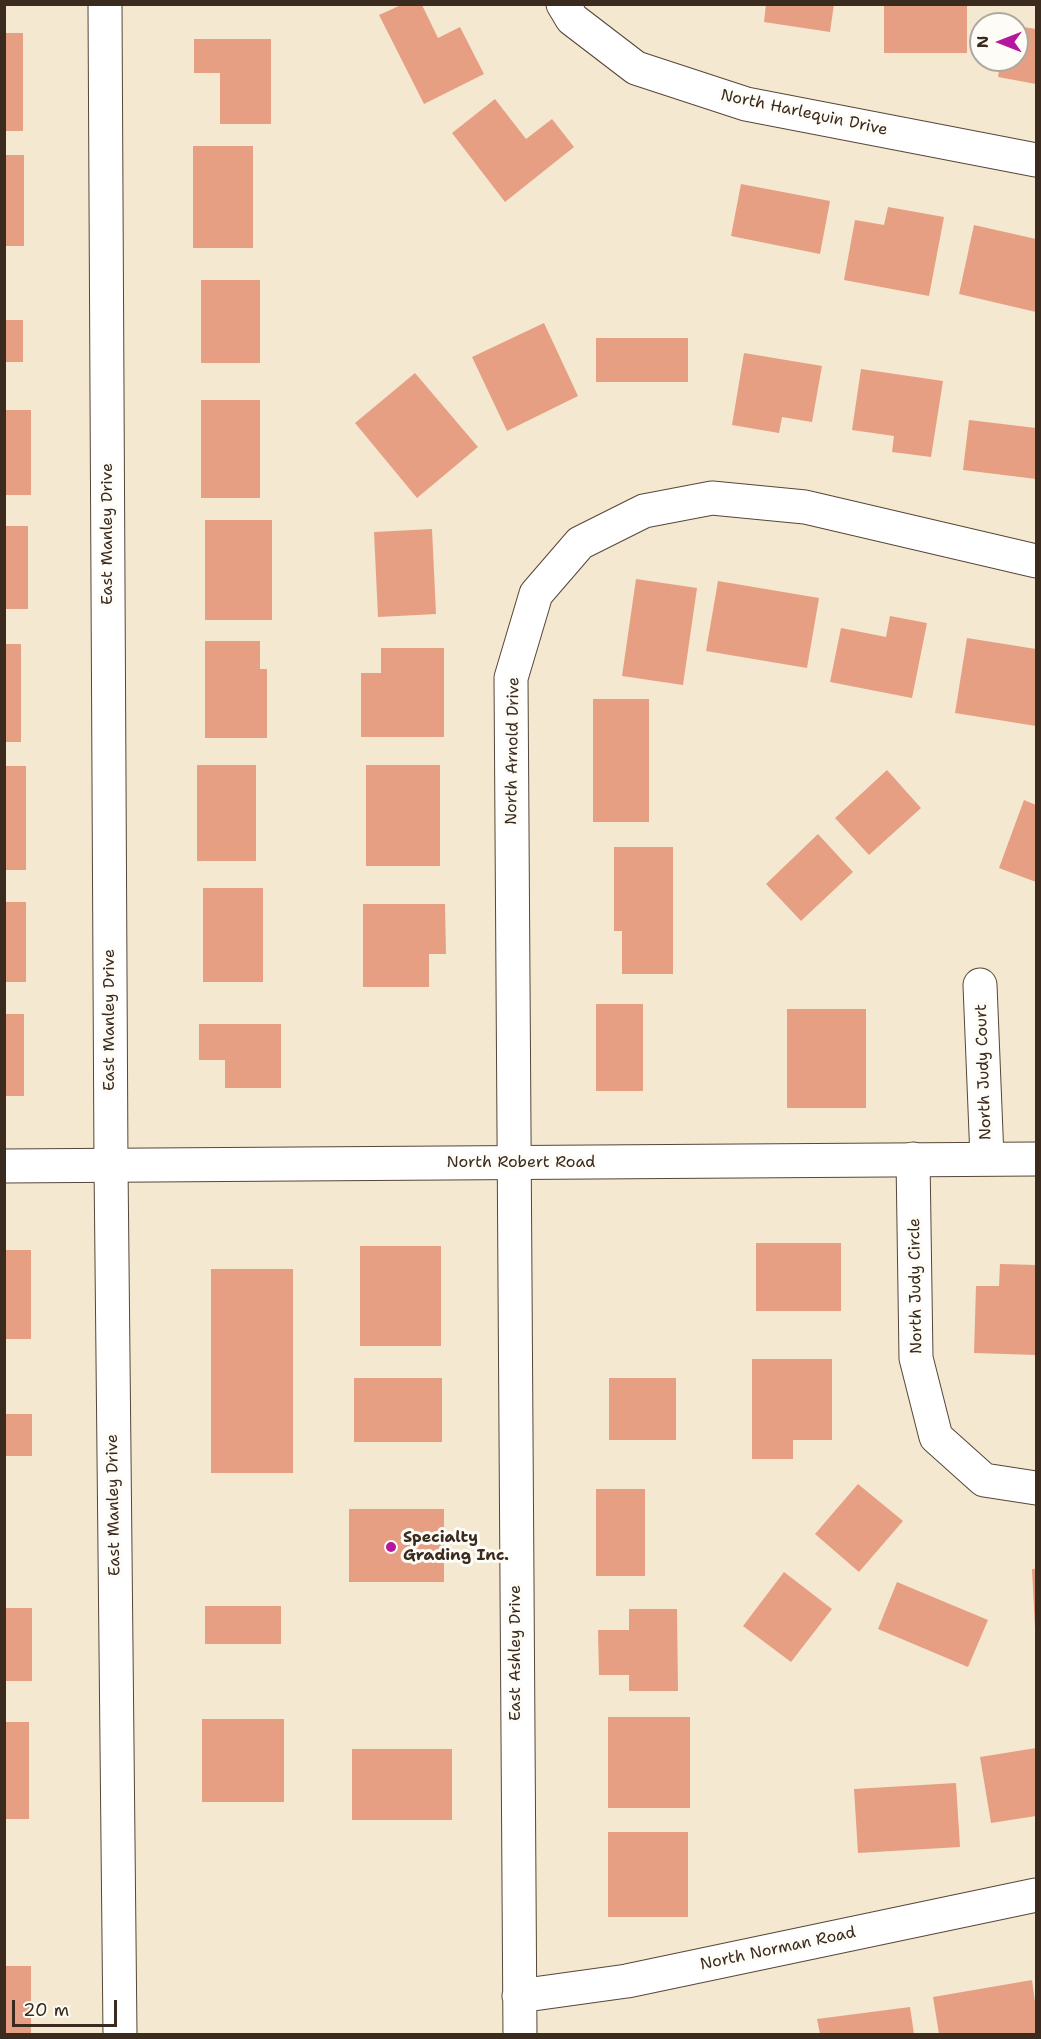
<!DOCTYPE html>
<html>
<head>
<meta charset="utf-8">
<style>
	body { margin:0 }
	#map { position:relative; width:1041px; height:2039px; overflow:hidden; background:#f4e8d0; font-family:"Shantell Sans",sans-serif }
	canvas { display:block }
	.frame { position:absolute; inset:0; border:6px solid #3b2a1e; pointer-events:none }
	.north { position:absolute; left:969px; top:12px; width:60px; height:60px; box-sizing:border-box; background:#fdfcf7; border:2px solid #afa8a0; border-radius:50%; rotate:270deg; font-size:16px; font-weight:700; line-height:24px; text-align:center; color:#3b2a1e }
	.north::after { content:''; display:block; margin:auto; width:21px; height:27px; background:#b5179e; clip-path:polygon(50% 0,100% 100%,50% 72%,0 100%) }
	.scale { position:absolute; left:12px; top:2000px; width:105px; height:27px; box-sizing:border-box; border:3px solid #3b2a1e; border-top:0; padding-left:8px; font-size:18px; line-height:21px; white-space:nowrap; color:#3b2a1e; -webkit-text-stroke:4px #fdfcf7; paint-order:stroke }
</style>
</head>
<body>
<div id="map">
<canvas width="1041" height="2039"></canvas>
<div class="frame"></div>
<div class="north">N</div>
<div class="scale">20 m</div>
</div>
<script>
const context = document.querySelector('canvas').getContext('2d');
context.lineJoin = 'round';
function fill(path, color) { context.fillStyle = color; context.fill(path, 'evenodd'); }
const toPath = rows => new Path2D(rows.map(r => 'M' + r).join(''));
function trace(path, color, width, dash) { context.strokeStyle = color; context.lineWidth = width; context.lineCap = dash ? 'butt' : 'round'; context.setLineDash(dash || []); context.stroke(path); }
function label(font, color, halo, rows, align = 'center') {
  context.font = font + ' "Shantell Sans",sans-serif'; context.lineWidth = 6; context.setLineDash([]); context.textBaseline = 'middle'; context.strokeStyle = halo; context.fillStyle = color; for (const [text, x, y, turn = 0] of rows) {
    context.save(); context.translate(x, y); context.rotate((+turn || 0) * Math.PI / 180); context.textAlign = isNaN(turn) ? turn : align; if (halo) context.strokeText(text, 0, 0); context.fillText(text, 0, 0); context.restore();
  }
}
const building = toPath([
	[766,4,834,4,830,32,764,22],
	[884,4,967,4,967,53,884,53],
	[401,5,422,5,438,38,460,27,484,74,424,104,379,15],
	[1017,26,1036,29,1036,84,998,77,1001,60,1017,60],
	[4,33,23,33,23,131,4,131],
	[194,39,271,39,271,124,220,124,220,73,194,73],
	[495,99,526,139,552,119,574,147,505,202,452,133],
	[193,146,253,146,253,248,193,248],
	[4,155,24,155,24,246,4,246],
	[741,184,830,201,820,254,731,236],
	[888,207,944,217,929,296,844,280,855,220,884,225],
	[974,225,1036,239,1036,312,959,294],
	[201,280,260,280,260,363,201,363],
	[4,320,23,320,23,362,4,362],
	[544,323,578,396,507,431,472,357],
	[596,338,688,338,688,382,596,382],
	[744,353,822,366,812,422,782,417,779,433,732,425],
	[861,369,943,381,931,457,892,452,894,436,852,430],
	[415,373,478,447,417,498,355,423],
	[201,400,260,400,260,498,201,498],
	[4,410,31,410,31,495,4,495],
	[969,420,1036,428,1036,479,963,470],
	[205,520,272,520,272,620,205,620],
	[4,526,28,526,28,609,4,609],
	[432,529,436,614,378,617,374,532],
	[636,579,697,588,683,685,622,676],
	[718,581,819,598,807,668,706,651],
	[890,616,927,623,912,698,830,682,841,628,886,637],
	[967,638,1036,649,1036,726,955,713],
	[205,641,260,641,260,669,267,669,267,738,205,738],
	[4,644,21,644,21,742,4,742],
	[381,648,444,648,444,737,361,737,361,673,381,673],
	[593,699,649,699,649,822,593,822],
	[197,765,256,765,256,861,197,861],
	[366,765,440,765,440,866,366,866],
	[4,766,26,766,26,870,4,870],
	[887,770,921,808,869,855,835,818],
	[1024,800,1036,805,1036,882,999,868],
	[818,834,853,872,801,921,766,884],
	[614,847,673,847,673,974,622,974,622,931,614,931],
	[203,888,263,888,263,982,203,982],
	[4,902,26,902,26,982,4,982],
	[363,904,445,904,446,954,429,954,429,987,363,987],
	[596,1004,643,1004,643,1091,596,1091],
	[787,1009,866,1009,866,1108,787,1108],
	[4,1014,24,1014,24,1096,4,1096],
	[199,1024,281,1024,281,1088,225,1088,225,1060,199,1060],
	[756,1243,841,1243,841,1311,756,1311],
	[360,1246,441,1246,441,1346,360,1346],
	[4,1250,31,1250,31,1339,4,1339],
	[1000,1264,1036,1265,1036,1355,974,1353,976,1286,999,1286],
	[211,1269,293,1269,293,1473,211,1473],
	[752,1359,832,1359,832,1440,793,1440,793,1459,752,1459],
	[354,1378,442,1378,442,1442,354,1442],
	[609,1378,676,1378,676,1440,609,1440],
	[4,1414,32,1414,32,1456,4,1456],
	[858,1484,903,1521,859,1572,815,1534],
	[596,1489,645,1489,645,1576,596,1576],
	[349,1509,444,1509,444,1582,349,1582],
	[1032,1569,1036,1569,1036,1628,1035,1628],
	[784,1572,832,1609,791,1662,743,1626],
	[897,1582,988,1620,968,1667,878,1629],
	[205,1606,281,1606,281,1644,205,1644],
	[4,1608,32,1608,32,1681,4,1681],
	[629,1609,677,1609,678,1691,629,1691,629,1675,599,1675,598,1630,629,1630],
	[608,1717,690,1717,690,1808,608,1808],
	[202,1719,284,1719,284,1802,202,1802],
	[4,1722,29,1722,29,1819,4,1819],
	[1036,1748,1036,1816,991,1823,980,1757],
	[352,1749,452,1749,452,1820,352,1820],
	[956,1783,960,1847,858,1853,854,1789],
	[608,1832,688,1832,688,1917,608,1917],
	[4,1966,31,1966,31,2034,4,2034],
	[1032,1980,1036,2009,1036,2034,939,2034,933,1997],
	[910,2007,914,2034,820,2034,817,2019]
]);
const street = toPath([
	[105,4,111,1165,120,2034],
	[563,4,572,19,636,68,746,104,1036,160],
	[980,985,987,1158],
	[913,1159,916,1358,936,1437,984,1480,1036,1488],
	[519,1996,627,1981,1036,1895],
	[520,2034,511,678,536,594,580,543,644,511,712,498,805,507,1036,561]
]);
const secondary = toPath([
	[4,1166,1036,1159]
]);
const markers = [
	[391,1547,6,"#b5179e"]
];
const streetNames = [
	["North Harlequin Drive",804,113,12],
	["East Manley Drive",108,534,-90],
	["North Arnold Drive",513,751,-89],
	["East Manley Drive",110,1020,-90],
	["North Judy Court",984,1072,-92],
	["North Robert Road",521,1163],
	["North Judy Circle",916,1286,-91],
	["East Manley Drive",114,1505,-91],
	["East Ashley Drive",516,1653,-90],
	["North Norman Road",778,1949,-12]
];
const poiNames = [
	["Specialty",403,1538],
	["Grading Inc.",403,1556]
];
fill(building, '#e79f84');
trace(street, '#574639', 35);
trace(secondary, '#574639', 35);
trace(street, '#fff', 33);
trace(secondary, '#fff', 33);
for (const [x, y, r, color] of markers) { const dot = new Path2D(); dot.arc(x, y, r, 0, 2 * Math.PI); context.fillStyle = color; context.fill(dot); trace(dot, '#fdfcf7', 2); }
label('16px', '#3b2a1e', '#fdfcf7', streetNames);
label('bold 16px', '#3b2a1e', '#fdfcf7', poiNames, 'left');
</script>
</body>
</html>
